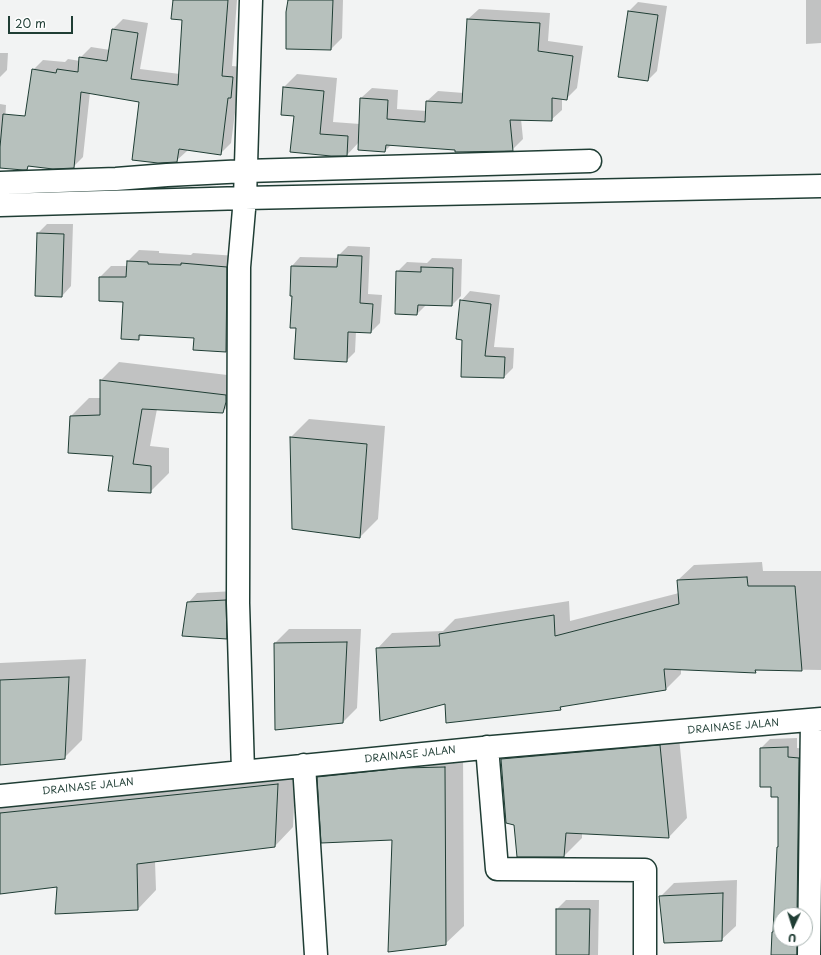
<!DOCTYPE html>
<html>
<head>
<meta charset="utf-8">
<style>
	body { margin:0 }
	#map { position:relative; width:821px; height:955px; overflow:hidden; background:#f2f3f3; font-family:"Playpen Sans",sans-serif }
	canvas { display:block }
	.north { position:absolute; left:773px; top:907px; width:40px; height:40px; box-sizing:border-box; background:#fff; border:1px solid #a5b1ae; border-radius:50%; rotate:184deg; font-size:11px; font-weight:700; line-height:16px; text-align:center; color:#1f3d34 }
	.north::after { content:''; display:block; margin:auto; width:14px; height:18px; background:#1f3d34; clip-path:polygon(50% 0,100% 100%,50% 72%,0 100%) }
	.scale { position:absolute; left:8px; top:16px; width:65px; height:18px; box-sizing:border-box; border:2px solid #1f3d34; border-top:0; padding-left:5px; font-size:12px; line-height:14px; white-space:nowrap; color:#1f3d34; -webkit-text-stroke:3px #fff; paint-order:stroke }
</style>
</head>
<body>
<div id="map">
<canvas width="821" height="955"></canvas>
<div class="north">U</div>
<div class="scale">20 m</div>
</div>
<script>
const context = document.querySelector('canvas').getContext('2d');
context.lineJoin = 'round';
function fill(path, color) { context.fillStyle = color; context.fill(path, 'evenodd'); }
const toPath = rows => new Path2D(rows.map(r => 'M' + r).join(''));
function trace(path, color, width, dash) { context.strokeStyle = color; context.lineWidth = width; context.lineCap = dash ? 'butt' : 'round'; context.setLineDash(dash || []); context.stroke(path); }
function label(font, color, halo, rows, align = 'center') {
  context.font = font + ' "Playpen Sans",sans-serif'; context.lineWidth = 3; context.setLineDash([]); context.textBaseline = 'middle'; context.strokeStyle = halo; context.fillStyle = color; for (const [text, x, y, turn = 0] of rows) {
    context.save(); context.translate(x, y); context.rotate((+turn || 0) * Math.PI / 180); context.textAlign = isNaN(turn) ? turn : align; if (halo) context.strokeText(text, 0, 0); context.fillText(text, 0, 0); context.restore();
  }
}
const shadow = toPath([
	[174,0,237,0,232,66,243,67,238,90,231,143,221,153,187,149,187,151,176,161,140,101,90,92,83,157,73,167,33,70,43,60,65,62,68,59,80,61,80,58,91,47,110,50,113,29,123,19,148,23,140,69,180,74,183,19],
	[289,0,343,0,342,38,331,49],
	[806,0,821,0,821,43,806,44],
	[638,2,667,6,657,71,648,80,629,11],
	[479,9,550,13,548,41,583,46,577,88,566,99,562,98,562,110,551,120,521,119,523,139,512,150,456,149,392,144,385,151,359,142,347,155,295,116,284,87,297,74,337,78,333,122,360,124,361,98,372,88,398,90,397,109,427,111,427,101,438,91,464,93,468,19],
	[0,53,8,53,7,70,0,77],
	[0,104,6,105,3,159,0,162],
	[47,224,73,224,71,286,62,296,38,233],
	[348,246,370,247,368,294,382,295,380,323,371,332,356,331,355,352,346,361,297,328,293,296,291,295,292,266,300,257,339,258,339,255],
	[139,250,159,251,159,253,191,255,193,253,237,256,237,340,226,351,195,337,143,334,138,339,124,301,100,277,111,266,128,266,128,261],
	[432,258,462,259,461,296,452,305,427,304,417,314,397,272,407,262,427,263],
	[470,291,500,295,494,347,514,348,513,368,504,377,463,339,461,301],
	[119,362,244,377,241,394,222,412,157,409,150,446,169,448,169,473,150,492,115,455,71,416,89,398,101,398,101,380],
	[309,419,385,426,378,519,360,537,291,437],
	[762,562,763,571,821,571,821,670,759,669,755,672,681,669,681,674,666,689,563,706,560,709,445,702,377,649,392,633,443,631,455,619,569,601,570,621,679,593,678,580,694,565],
	[235,591,236,629,226,638,188,603,197,593],
	[289,629,361,629,357,708,343,722,275,643],
	[86,659,82,740,64,758,0,764,0,663],
	[678,727,687,818,669,837,582,832,582,838,564,856,515,824,502,759,520,741],
	[797,738,797,748,808,749,810,955,772,955,779,846,779,796,772,786,761,748,770,739],
	[781,915,805,915,805,939,781,939],
	[463,749,464,926,445,944,393,838,318,777,337,759],
	[296,766,293,827,275,846,155,861,156,890,138,909,58,886,0,893,0,803],
	[737,880,736,926,721,940,660,897,674,883],
	[566,900,599,900,598,955,557,955,557,909]
]);
const building = toPath([
	[173,0,228,0,222,76,233,77,231,98,228,98,221,155,179,149,177,162,158,163,132,160,139,102,81,92,74,168,53,169,28,166,27,170,23,170,0,168,0,147,3,114,25,116,32,69,56,73,57,69,78,72,79,57,107,61,112,29,138,33,131,79,178,85,182,20,171,19,173,0],
	[288,0,333,0,331,50,286,49,286,12,288,0],
	[628,11,658,15,648,81,618,77,628,11],
	[467,19,540,23,538,51,573,56,567,100,552,98,552,121,510,120,513,151,455,152,455,150,386,145,385,152,358,150,360,98,388,100,387,119,425,122,426,101,462,103,467,19],
	[283,87,324,91,320,134,348,136,347,156,331,156,290,152,294,116,281,115,283,87],
	[37,233,64,234,62,297,35,296,37,233],
	[338,255,362,256,360,303,373,304,371,333,348,332,347,362,294,359,296,328,290,328,292,296,290,296,291,266,337,267,338,255],
	[127,261,148,262,148,264,181,265,181,263,227,267,226,352,193,350,194,338,139,335,139,340,121,339,123,302,99,301,99,277,126,277,127,261],
	[421,267,453,268,452,306,418,305,417,315,395,314,396,271,421,272,421,267],
	[460,300,491,304,485,356,505,357,504,378,461,377,462,340,456,339,460,300],
	[100,380,226,395,226,402,223,413,142,409,133,464,151,466,151,493,108,491,113,456,68,453,70,416,100,415,100,380],
	[290,437,367,444,360,538,292,529,290,437],
	[747,577,748,586,795,586,802,671,755,670,756,673,664,669,666,690,560,707,561,710,446,723,445,704,380,721,376,648,440,646,439,634,554,615,555,636,679,604,677,580,747,577],
	[226,600,227,639,182,636,187,602,226,600],
	[347,642,343,723,275,730,274,643,347,642],
	[69,677,65,759,0,765,0,680,69,677],
	[660,745,669,838,566,833,564,857,517,857,514,825,506,823,501,759,660,745],
	[788,747,788,757,799,758,797,915,781,915,781,939,797,939,797,955,771,955,772,932,773,932,777,847,778,847,778,797,771,797,771,787,760,787,760,748,788,747],
	[445,767,446,945,388,952,392,840,321,843,317,777,403,768,445,767],
	[278,784,275,847,137,864,138,910,55,914,57,887,0,894,0,813,278,784],
	[723,893,722,941,664,943,659,896,723,893],
	[556,909,590,909,589,955,556,955,556,909]
]);
const minor = toPath([
	[0,183,116,179,167,175,246,171,590,161],
	[0,205,245,198,821,186],
	[487,747,497,869,645,870,645,955],
	[304,765,316,955],
	[243,771,238,603,239,267,245,198,251,0],
	[0,796,493,747,821,719],
	[809,955,812,720]
]);
const streetNames = [
	["DRAINASE JALAN",733,727,-5],
	["DRAINASE JALAN",410,755,-6],
	["DRAINASE JALAN",88,787,-6]
];
fill(shadow, '#0003');
fill(building, '#b7c1bd');
trace(building, '#1f3d34', 1);
trace(minor, '#1f3d34', 25);
trace(minor, '#fff', 22);
label('10px', '#1f3d34', '#fff', streetNames);
</script>
</body>
</html>
